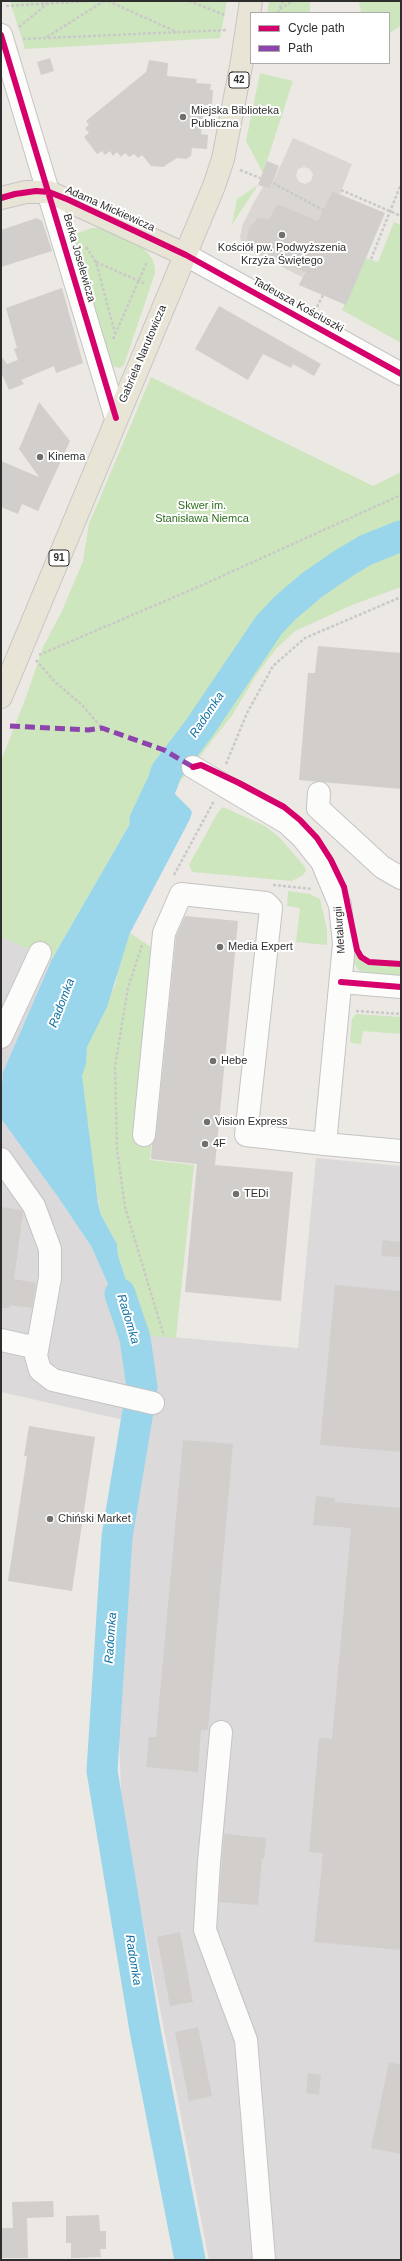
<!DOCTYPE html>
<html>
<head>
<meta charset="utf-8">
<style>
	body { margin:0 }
	#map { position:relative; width:402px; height:2261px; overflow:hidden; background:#ece8e4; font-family:Arial,sans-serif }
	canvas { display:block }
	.frame { position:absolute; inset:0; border:2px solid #2e2e2e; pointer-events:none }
	.legend { position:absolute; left:250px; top:12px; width:140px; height:52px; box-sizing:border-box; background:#fff; border:1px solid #ababab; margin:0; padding:5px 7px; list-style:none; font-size:12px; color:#2e2e2e }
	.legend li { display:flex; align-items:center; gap:8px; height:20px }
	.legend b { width:20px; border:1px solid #ababab }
</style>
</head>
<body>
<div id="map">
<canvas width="402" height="2261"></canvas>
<div class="frame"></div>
<ul class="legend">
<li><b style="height:5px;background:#d6006c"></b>Cycle path</li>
<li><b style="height:5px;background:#8e44ad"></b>Path</li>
</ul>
</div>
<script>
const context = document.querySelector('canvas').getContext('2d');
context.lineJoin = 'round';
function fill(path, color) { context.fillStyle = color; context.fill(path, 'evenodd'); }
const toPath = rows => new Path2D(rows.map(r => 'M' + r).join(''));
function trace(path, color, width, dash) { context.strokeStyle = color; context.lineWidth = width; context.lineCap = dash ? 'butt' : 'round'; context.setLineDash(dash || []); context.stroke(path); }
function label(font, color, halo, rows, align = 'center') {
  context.font = font + ' Arial,sans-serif'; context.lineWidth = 4; context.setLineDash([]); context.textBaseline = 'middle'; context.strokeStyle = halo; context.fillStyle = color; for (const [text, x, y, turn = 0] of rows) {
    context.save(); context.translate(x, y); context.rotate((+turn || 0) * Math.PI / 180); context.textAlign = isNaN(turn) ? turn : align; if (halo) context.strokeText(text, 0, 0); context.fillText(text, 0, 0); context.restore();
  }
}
const industrial = toPath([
	[1,937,52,959,3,1072,1,1097],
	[1,1107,2,1120,58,1197,91,1246,108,1284,125,1333,298,1348,316,1158,401,1166,401,2260,209,2260,122,1814,118,1712,128,1515,146,1425,1,1392]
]);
const green = toPath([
	[10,1,227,1,220,38,25,49],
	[269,1,309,1,310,2,310,13,267,13],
	[359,1,401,1,401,25,389,34,389,13,361,13],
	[260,73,293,81,263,173,246,141],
	[258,185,233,223,231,229,237,199],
	[394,222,401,225,401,343,342,310,365,258,378,262],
	[91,228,102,228,120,235,143,248,152,258,155,267,155,273,124,365,120,368,111,366,74,244,76,234],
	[151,377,373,486,401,472,401,587,352,605,295,631,276,649,257,674,233,714,173,791,163,782,150,789,52,959,1,937,1,761,26,697,43,647,62,611,83,561,89,523,97,505],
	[223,807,265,826,280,838,305,867,306,871,303,875,292,881,192,872,189,865,218,812],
	[288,891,310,894,320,899,327,929,327,945,296,942,300,908,287,906],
	[130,933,154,949,152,1139,150,1160,194,1165,176,1338,143,1335,118,1255,117,1244,101,1215,92,1166,88,1123,69,1069,115,986,120,962],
	[354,949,360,958,368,963,401,967,401,980,363,974,357,968,352,959],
	[356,1014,401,1017,401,1034,363,1031,361,1044,352,1043,350,1041,352,1019]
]);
const plaza = toPath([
	[293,138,352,164,340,194,332,191,314,232,277,204,269,224,252,224,254,227,248,236,253,242,252,246,305,270,302,277,245,248,240,238,242,226,253,204,263,187,270,189],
	[304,167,310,169,313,175,311,181,305,184,299,182,296,176,298,169]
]);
const water = toPath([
	[163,782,190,809,192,812,190,819,130,933,107,1007,87,1047,86,1064,82,1076,98,1203,101,1215,117,1244,118,1255,143,1335,124,1333,108,1284,91,1246,58,1197,2,1120,1,1097,3,1072,52,959,150,789]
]);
const river = toPath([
	[145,820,163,782,166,772,200,727,269,625,285,608,312,585,344,563,366,550,401,536],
	[120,1294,135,1338,142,1387,117,1537,102,1771,145,2030,190,2260]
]);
const building = toPath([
	[50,58,54,71,41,75,37,62],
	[149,60,168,63,167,76,197,79,196,83,211,84,210,90,213,90,212,105,204,105,201,134,208,135,207,149,192,148,191,156,186,159,177,158,163,167,151,166,142,155,138,158,134,154,129,157,125,153,121,157,117,152,113,156,110,151,105,155,102,151,97,154,84,137,89,133,85,128,89,125,86,121,146,72],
	[267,161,279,166,270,189,258,185],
	[332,191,385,213,346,305,299,285,305,272,252,246,247,239,249,228,258,218,270,219,277,204,318,221],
	[37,218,42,221,52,251,1,267,1,230],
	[62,288,83,363,56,373,54,366,21,380,24,384,9,390,1,372,1,356,7,364,18,360,14,349,17,348,6,308],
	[219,306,321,364,314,376,293,364,291,368,263,354,248,380,195,349],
	[39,402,70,441,38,511,22,504,18,514,1,507,1,461,39,477,19,449],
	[318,646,401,653,401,789,299,780,308,673,315,673],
	[185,916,238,921,215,1165,293,1172,281,1301,185,1292,197,1164,151,1159,152,1144,156,1136,176,936],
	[1,1207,21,1210,23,1213,14,1279,36,1283,32,1308,10,1305,9,1308,1,1308],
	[383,1240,401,1242,401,1257,381,1256],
	[335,1285,401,1291,401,1452,320,1445],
	[29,1426,95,1437,72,1591,8,1581,27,1456,24,1456],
	[183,1440,233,1444,208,1730,201,1730,198,1772,146,1767,149,1737,156,1737],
	[316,1496,335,1498,335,1502,401,1508,401,1950,314,1942,323,1853,309,1852,319,1738,332,1739,351,1528,313,1525],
	[224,1834,266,1838,264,1859,262,1858,258,1905,219,1902],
	[180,1932,193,2002,170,2006,157,1937],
	[198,2027,212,2096,189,2101,175,2032],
	[389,2062,401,2065,401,2154,371,2148],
	[308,2073,321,2075,319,2095,306,2093],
	[53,2201,54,2217,27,2218,28,2258,1,2258,1,2228,13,2228,12,2202],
	[99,2215,100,2231,106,2231,106,2249,100,2249,101,2257,71,2258,71,2243,66,2243,66,2216]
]);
const path = toPath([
	[108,1,177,32],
	[189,1,225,15],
	[6,6,91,1],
	[280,9,292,1],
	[278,13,283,1],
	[19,27,47,4,41,1],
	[47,37,104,1],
	[23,39,227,30],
	[240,170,260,178],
	[273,183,323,210],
	[341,190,401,216],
	[86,247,96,262,115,333],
	[371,259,401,184],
	[96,262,146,284],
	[317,307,323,295],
	[113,339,147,262],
	[39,655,200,586,401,495],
	[36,660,55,682,81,704,102,728],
	[226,764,247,713,273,666,305,638,401,597],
	[174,875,214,801],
	[273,885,312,889],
	[142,945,128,988,115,1066,117,1150,125,1207,164,1336],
	[356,1011,401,1014]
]);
const minor = toPath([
	[1,35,116,418],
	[186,255,401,374],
	[193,767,287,823,302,837,322,862,340,905,344,944,325,1144,401,1151],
	[319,793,318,808,382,867,401,878],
	[341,982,401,987],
	[1,1037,40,953],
	[144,1135,164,933,181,894,266,903,271,908,246,1135,325,1144],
	[1,1159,34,1206,50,1249,50,1278,36,1356,40,1370,53,1380,153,1403],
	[1,1340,37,1348],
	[221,1732,209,1862,205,1930,246,2040,264,2260]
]);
const major = toPath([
	[1,198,26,192,49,192,186,255],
	[1,697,214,186,223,159,242,61,251,1]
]);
const quiet = toPath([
	[10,726,88,730,102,728,164,750,193,767]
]);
const cycleway = toPath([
	[1,35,116,418],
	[1,198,15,194,36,191,49,192,69,200,186,255,401,374],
	[193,767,201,765,239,783,284,807,300,820,317,838,331,860,344,887,357,950,361,957,369,962,401,964],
	[341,982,401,987]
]);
const markers = [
	[183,117,4,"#706f6e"],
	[282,235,4,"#706f6e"],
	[40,457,4,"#706f6e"],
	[220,947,4,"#706f6e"],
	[213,1061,4,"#706f6e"],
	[207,1122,4,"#706f6e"],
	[205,1144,4,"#706f6e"],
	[236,1194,4,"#706f6e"],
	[50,1519,4,"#706f6e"]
];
const shields = [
	[239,80,20],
	[59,558,20]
];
const shieldNames = [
	["42",239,80],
	["91",59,558]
];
const poiNames = [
	["Miejska Biblioteka",191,111],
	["Publiczna",191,124],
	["Kościół pw. Podwyższenia",282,248,"center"],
	["Krzyża Świętego",282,261,"center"],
	["Kinema",48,457],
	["Media Expert",228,947],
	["Hebe",221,1061],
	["Vision Express",215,1122],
	["4F",213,1144],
	["TEDi",244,1194],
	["Chiński Market",58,1519]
];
const streetNames = [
	["Adama Mickiewicza",110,209,24],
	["Berka Joselewicza",79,258,74],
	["Tadeusza Kościuszki",298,305,29],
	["Gabriela Narutowicza",143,354,-67],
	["Metalurgii",340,930,-94]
];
const parkNames = [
	["Skwer im.",202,506],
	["Stanisława Niemca",202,519]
];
const waterNames = [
	["Radomka",207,715,-56],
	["Radomka",62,1003,-69],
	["Radomka",128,1319,73],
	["Radomka",111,1638,-86],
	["Radomka",133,1960,81]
];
fill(industrial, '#dcd9db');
fill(green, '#cee6be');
fill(plaza, '#dad6d2');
fill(water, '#99d6ec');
trace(river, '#99d6ec', 31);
fill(building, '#d1cecb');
trace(minor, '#c5c4c5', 24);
trace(major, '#c6c5c4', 24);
trace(path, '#c9c9c8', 2.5, [3, 2]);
trace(minor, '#fcfcfb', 22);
trace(major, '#e8e4d6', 22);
trace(quiet, '#8e44ad', 5, [10, 5]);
trace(cycleway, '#d6006c', 6);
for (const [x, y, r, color] of markers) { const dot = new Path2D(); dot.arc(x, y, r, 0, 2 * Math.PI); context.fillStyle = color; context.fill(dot); trace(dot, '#fff', 1.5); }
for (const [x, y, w] of shields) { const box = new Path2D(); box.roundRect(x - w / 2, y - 8, w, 16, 3); context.fillStyle = '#fff'; context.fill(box); trace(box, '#2e2e2e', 1); }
label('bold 10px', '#2e2e2e', null, shieldNames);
label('11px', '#2e2e2e', '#fff', poiNames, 'left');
label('11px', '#2e2e2e', '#fff', streetNames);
label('11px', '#2c6e1b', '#fff', parkNames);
label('italic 12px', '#0d6fa3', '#fff', waterNames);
</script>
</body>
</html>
